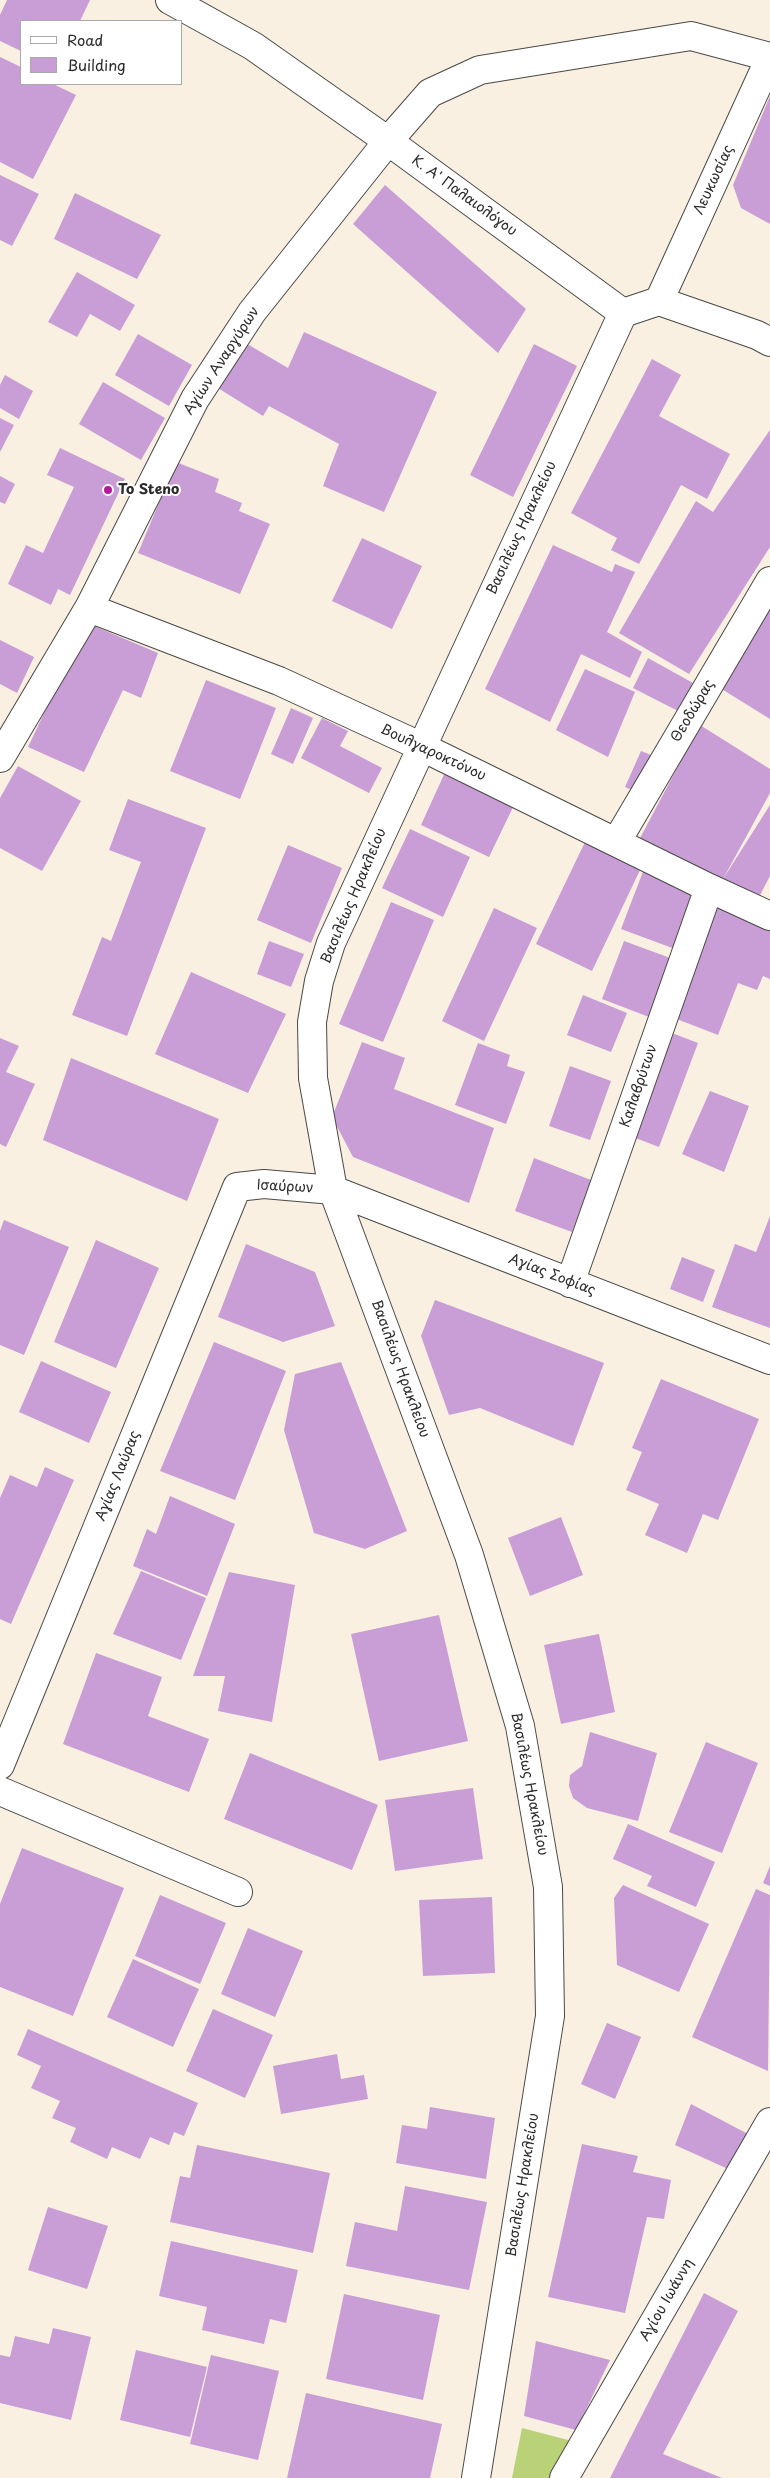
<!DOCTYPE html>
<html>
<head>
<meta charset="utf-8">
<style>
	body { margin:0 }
	#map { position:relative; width:770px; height:2478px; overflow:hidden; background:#f9f0e2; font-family:"Playpen Sans",sans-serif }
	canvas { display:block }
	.legend { position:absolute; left:20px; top:20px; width:162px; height:65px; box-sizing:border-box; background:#fff; border:1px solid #aaa; margin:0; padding:6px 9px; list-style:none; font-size:15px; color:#2b2b2b }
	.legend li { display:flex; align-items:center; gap:10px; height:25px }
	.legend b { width:25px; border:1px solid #aaa }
</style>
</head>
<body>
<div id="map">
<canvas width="770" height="2478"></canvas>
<ul class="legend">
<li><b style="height:6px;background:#fff"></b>Road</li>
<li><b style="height:14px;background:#c99dd5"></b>Building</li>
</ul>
</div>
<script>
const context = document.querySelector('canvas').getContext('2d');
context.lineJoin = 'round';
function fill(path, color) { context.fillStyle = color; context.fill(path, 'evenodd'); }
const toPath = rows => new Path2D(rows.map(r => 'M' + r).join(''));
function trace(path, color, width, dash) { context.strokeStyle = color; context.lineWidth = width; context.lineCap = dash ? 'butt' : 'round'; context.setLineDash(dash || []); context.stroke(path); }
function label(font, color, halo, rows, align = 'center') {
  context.font = font + ' "Playpen Sans",sans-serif'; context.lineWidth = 4; context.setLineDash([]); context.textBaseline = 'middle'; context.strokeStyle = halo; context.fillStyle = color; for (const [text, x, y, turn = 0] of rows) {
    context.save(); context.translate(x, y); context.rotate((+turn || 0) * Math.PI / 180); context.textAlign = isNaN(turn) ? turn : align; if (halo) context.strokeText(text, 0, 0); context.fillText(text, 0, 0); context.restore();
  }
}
const green = toPath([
	[522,2428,572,2441,553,2478,512,2478]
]);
const building = toPath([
	[7,0,90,0,80,21,21,21,21,51,0,41,0,15],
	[0,57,21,67,21,84,53,84,76,95,33,179,0,162],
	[770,96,770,224,741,208,733,185],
	[0,175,39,194,12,246,0,240],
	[385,185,526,309,498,353,353,224],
	[75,193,161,235,137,279,54,239],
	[77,272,135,305,120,331,90,314,77,337,48,322],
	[304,332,437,392,384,512,323,486,339,444,269,406,263,416,213,385,237,338,288,368],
	[138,334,192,365,169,406,115,375],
	[534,344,577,366,513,497,470,475],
	[652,359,681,375,659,416,730,454,707,499,681,485,639,564,611,550,617,538,571,513],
	[5,375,33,391,19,419,0,408,0,385],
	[103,382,165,418,141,460,79,424],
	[0,418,14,425,0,452],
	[770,430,770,547,689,674,619,633,696,501,713,512],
	[60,448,125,479,70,595,58,589,51,605,8,584,26,545,43,553,74,487,47,475],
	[176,462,219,479,215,492,242,503,239,511,270,524,240,594,138,553],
	[0,476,15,484,5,504,0,502],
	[362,538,422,566,392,629,332,601],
	[553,545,612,572,615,564,635,572,607,632,642,652,630,678,581,654,550,722,485,689],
	[770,607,770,719,720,688],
	[87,623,158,653,141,698,123,690,84,772,28,747],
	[0,640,34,657,17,693,0,684],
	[648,658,693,683,678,711,633,688],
	[585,669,635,692,608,757,556,730],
	[206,680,276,708,240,799,170,771],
	[291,708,313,718,293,764,271,754],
	[322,718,348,731,340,746,382,768,369,793,301,758],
	[700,725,770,769,770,793,723,879,770,805,770,876,757,901,639,840],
	[641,751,661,759,643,795,625,787],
	[18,766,81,801,42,871,0,848,0,798],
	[447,768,516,801,489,857,421,825],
	[128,799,206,828,127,1036,72,1015,102,937,111,941,141,862,109,850],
	[410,829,470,857,443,917,382,888],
	[585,842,641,868,592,971,536,944],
	[288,845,342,868,311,943,257,920],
	[644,869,698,890,675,949,621,929],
	[391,902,434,920,383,1042,339,1024],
	[714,902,770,926,770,979,763,976,757,990,738,983,718,1035,669,1016],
	[494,908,537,928,484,1041,442,1021],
	[269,941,304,954,291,987,257,974],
	[624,941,673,959,649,1017,602,999],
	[191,972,286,1014,248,1093,155,1054],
	[583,995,627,1013,611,1052,567,1035],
	[664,1030,698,1043,659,1147,625,1134],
	[0,1038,19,1046,6,1072,35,1084,6,1147,0,1144],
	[362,1042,405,1058,394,1089,494,1128,469,1203,353,1157,332,1117],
	[478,1043,510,1055,507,1066,525,1072,506,1124,455,1105],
	[71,1058,219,1119,187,1201,43,1140],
	[570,1066,611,1081,590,1140,549,1126],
	[710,1091,749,1106,724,1172,682,1154],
	[534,1158,591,1180,572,1232,515,1211],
	[770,1216,770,1328,712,1307,735,1244,756,1252],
	[4,1220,69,1247,24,1355,0,1345,0,1231],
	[96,1240,159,1268,116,1368,54,1342],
	[246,1244,315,1272,335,1326,283,1342,218,1317],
	[682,1257,715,1270,703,1302,670,1289],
	[435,1300,604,1363,573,1446,480,1408,449,1415,421,1336],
	[214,1342,286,1371,235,1500,160,1471],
	[41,1361,111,1392,89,1443,19,1412],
	[341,1362,407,1531,365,1549,314,1533,284,1430,295,1374],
	[661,1379,759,1419,718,1520,703,1514,687,1553,645,1535,659,1504,626,1490,642,1452,632,1448],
	[45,1467,74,1480,11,1624,0,1619,0,1498,10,1475,37,1487],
	[170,1496,235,1524,207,1596,133,1566,147,1529,156,1534],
	[561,1517,583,1575,530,1596,508,1538],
	[141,1571,206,1598,181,1660,113,1634],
	[229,1572,295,1585,272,1722,218,1711,225,1676,193,1676],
	[439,1615,468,1741,379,1761,351,1634],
	[599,1634,615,1712,561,1724,544,1645],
	[96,1653,162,1677,148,1716,209,1739,189,1792,63,1744],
	[590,1732,657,1753,638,1821,587,1808,573,1798,569,1786,570,1775,582,1766],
	[706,1742,758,1763,722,1853,669,1832],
	[250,1753,378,1805,352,1870,224,1819],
	[473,1788,483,1859,395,1871,385,1800],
	[628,1824,715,1862,696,1907,647,1886,652,1876,613,1859],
	[22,1848,124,1888,73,2016,0,1987,0,1904],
	[770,1866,770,1886,763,1883],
	[623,1885,709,1924,679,1992,617,1965,614,1898],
	[756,1889,770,1895,768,2071,692,2037],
	[160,1895,226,1923,200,1984,135,1956],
	[492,1897,495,1973,423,1976,419,1900],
	[248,1928,303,1951,275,2017,221,1994],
	[133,1959,199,1989,173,2047,107,2017],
	[213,2009,273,2035,245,2098,186,2071],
	[607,2023,641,2037,615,2099,581,2084],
	[28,2029,198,2103,184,2136,174,2132,169,2145,150,2137,140,2159,112,2147,107,2159,70,2142,76,2128,52,2118,60,2101,31,2088,41,2066,17,2055],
	[337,2054,341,2079,364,2075,368,2099,281,2114,273,2066],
	[691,2104,748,2134,728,2169,675,2145],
	[430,2107,495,2118,486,2179,396,2163,402,2125,427,2129],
	[582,2144,638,2156,633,2172,671,2180,664,2219,647,2217,625,2313,548,2297],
	[197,2145,330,2173,313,2253,170,2222,180,2176,190,2178],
	[405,2186,487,2202,469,2290,346,2266,355,2222,397,2231],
	[48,2207,108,2226,87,2289,28,2270],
	[171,2241,298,2270,286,2323,270,2319,264,2344,202,2330,207,2307,159,2296],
	[704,2293,738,2311,663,2454,722,2478,610,2478],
	[344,2294,440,2315,423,2400,326,2379],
	[53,2328,91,2337,71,2420,0,2403,0,2355,10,2357,15,2336,49,2344],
	[536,2341,610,2360,576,2430,524,2416],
	[136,2350,207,2367,190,2437,120,2420],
	[211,2355,279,2371,258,2460,190,2444],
	[306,2393,442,2424,430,2478,287,2478]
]);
const minor = toPath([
	[170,0,253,46,388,141,623,313,659,301,757,335,770,342],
	[659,301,770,58],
	[89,608,279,681,420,746,709,888,770,916],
	[0,758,89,608,195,399,252,312,388,141,430,93,480,70,691,36,770,57],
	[617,841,770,581],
	[570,1283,709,888],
	[0,1765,237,1187,264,1184,333,1190,770,1360],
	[0,1791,238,1892],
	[476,2478,550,2016,548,1887,520,1726,469,1555,333,1190,313,1078,312,1022,319,981,331,943,623,313],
	[564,2478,770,2122]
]);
const markers = [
	[108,490,5,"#b5179e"]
];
const streetNames = [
	["Λευκωσίας",714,180,-65],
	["Κ. Α' Παλαιολόγου",464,196,36],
	["Αγίων Αναργύρων",222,361,-57],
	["Βασιλέως Ηρακλείου",522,528,-65],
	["Θεοδώρας",693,711,-59],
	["Βουλγαροκτόνου",433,753,25],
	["Βασιλέως Ηρακλείου",354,896,-67],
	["Καλαβρύτων",639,1086,-71],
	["Ισαύρων",285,1187,3],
	["Αγίας Σοφίας",552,1275,21],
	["Βασιλέως Ηρακλείου",400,1369,70],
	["Αγίας Λαύρας",118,1476,-68],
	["Βασιλέως Ηρακλείου",529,1784,79],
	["Βασιλέως Ηρακλείου",523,2185,-81],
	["Αγίου Ιωάννη",667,2300,-60]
];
const poiNames = [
	["To Steno",118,490]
];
fill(green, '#bad277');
fill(building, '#c99dd5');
trace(minor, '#4a4946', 30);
trace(minor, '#fff', 28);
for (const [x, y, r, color] of markers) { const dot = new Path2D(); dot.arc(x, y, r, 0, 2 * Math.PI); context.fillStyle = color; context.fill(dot); trace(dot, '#fff', 2); }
label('14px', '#2b2b2b', '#fff', streetNames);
label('bold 14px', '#2b2b2b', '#fff', poiNames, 'left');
</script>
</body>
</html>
